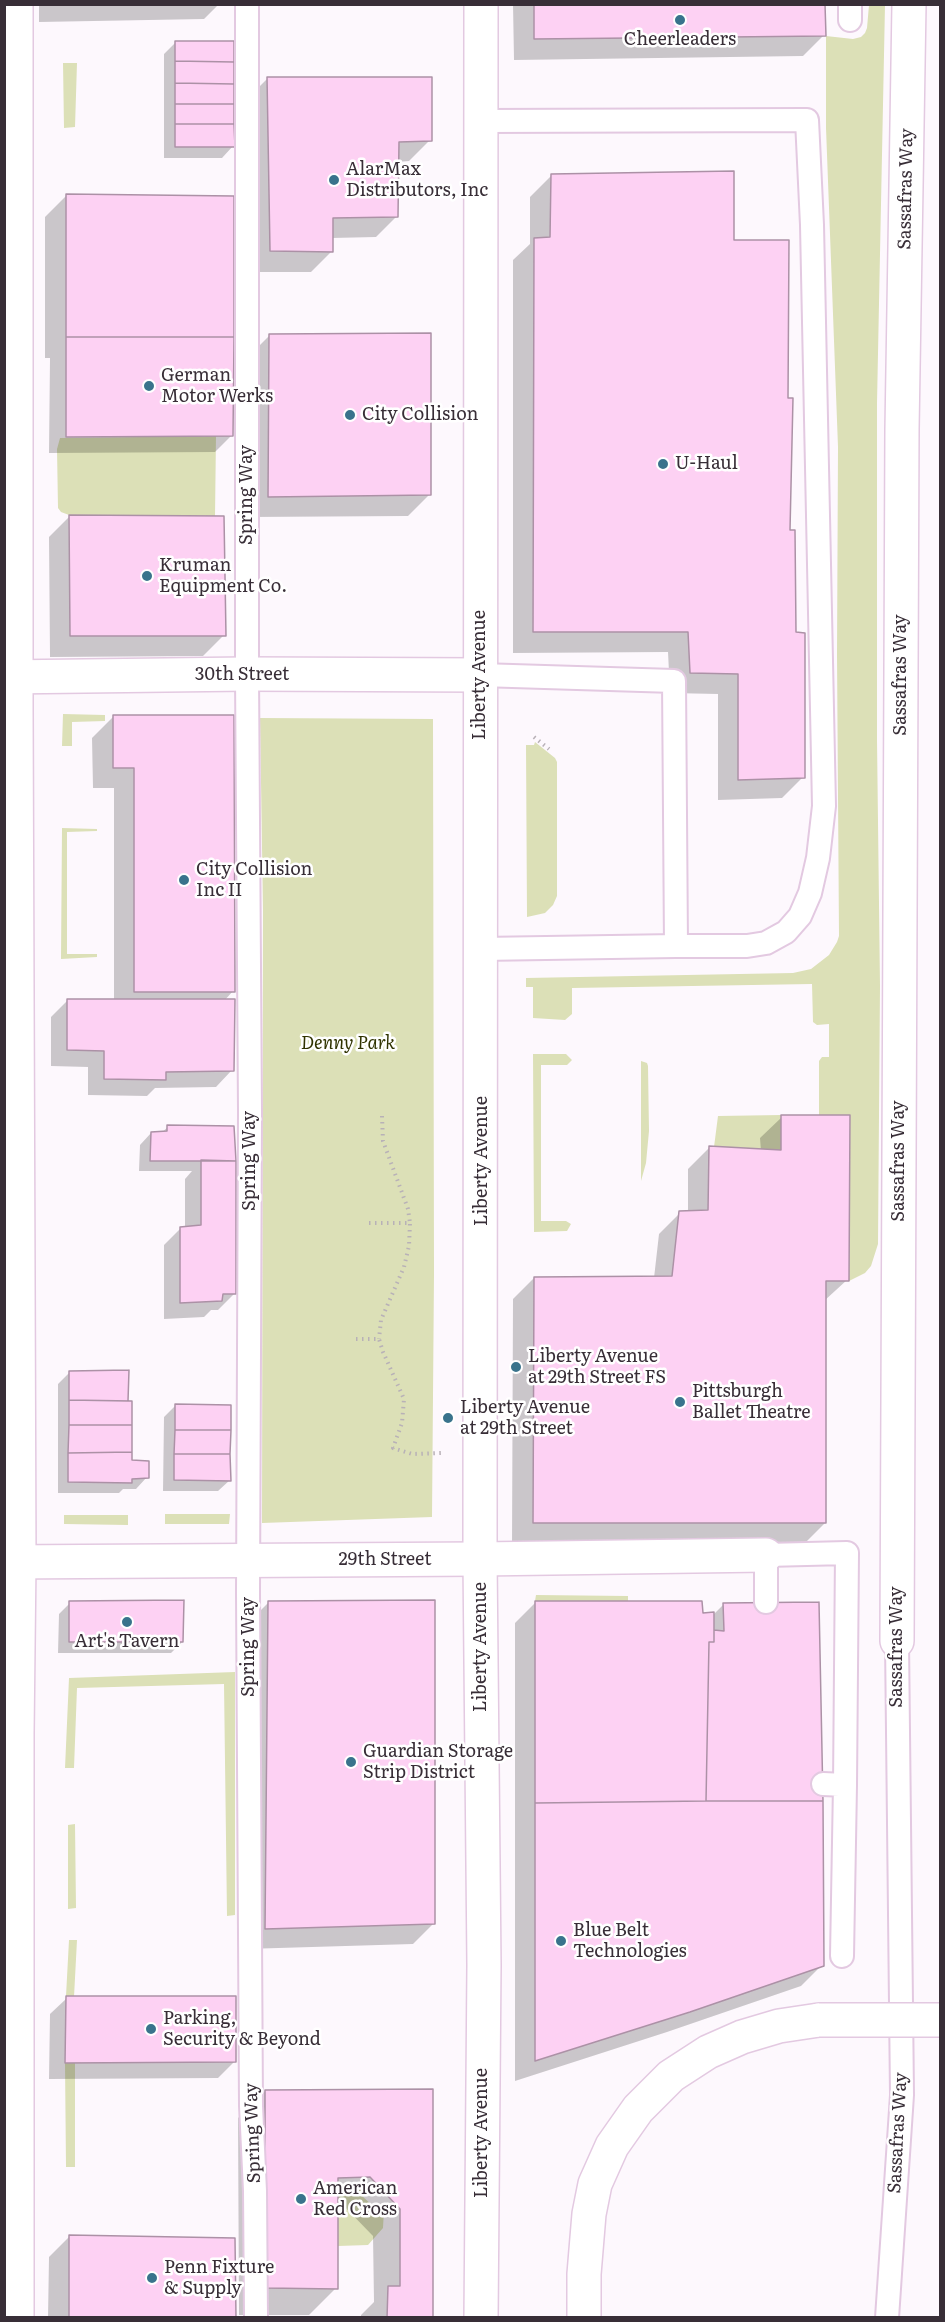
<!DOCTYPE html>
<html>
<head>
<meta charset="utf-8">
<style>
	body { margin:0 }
	#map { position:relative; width:945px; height:2322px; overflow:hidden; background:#fdf8fd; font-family:Literata,serif }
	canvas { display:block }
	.frame { position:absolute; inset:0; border:6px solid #382e37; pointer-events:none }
</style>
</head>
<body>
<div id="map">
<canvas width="945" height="2322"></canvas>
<div class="frame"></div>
</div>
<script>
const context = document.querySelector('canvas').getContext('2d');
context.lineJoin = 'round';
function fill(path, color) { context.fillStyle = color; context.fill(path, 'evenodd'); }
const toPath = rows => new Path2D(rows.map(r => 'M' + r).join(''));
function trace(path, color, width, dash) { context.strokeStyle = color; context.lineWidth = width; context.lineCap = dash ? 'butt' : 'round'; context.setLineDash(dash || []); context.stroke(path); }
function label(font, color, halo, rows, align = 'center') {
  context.font = font + ' Literata,serif'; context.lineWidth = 5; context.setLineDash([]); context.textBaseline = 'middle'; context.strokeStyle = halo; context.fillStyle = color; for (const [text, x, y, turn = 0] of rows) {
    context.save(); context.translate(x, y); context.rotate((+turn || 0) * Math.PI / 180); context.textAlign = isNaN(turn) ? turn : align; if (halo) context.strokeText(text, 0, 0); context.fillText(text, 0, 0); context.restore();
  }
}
const green = toPath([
	[869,5,885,5,877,403,877,740,880,986,878,1244,871,1266,865,1273,849,1281,850,1116,819,1116,819,1061,822,1057,829,1057,829,1024,817,1025,813,1022,812,984,572,988,572,1014,565,1020,533,1018,533,987,526,987,526,978,793,973,811,969,829,955,837,942,839,936,837,654,838,447,826,128,826,36,853,39,861,37,865,33,867,28],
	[63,63,77,63,75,127,64,128],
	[216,436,215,516,69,515,61,512,58,508,57,449,60,438],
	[63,714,105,715,105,721,72,722,72,746,62,746],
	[260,718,433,719,434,1274,432,1517,262,1523,263,911],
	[535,742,555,758,557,762,557,896,553,905,545,913,527,917,526,745,534,745],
	[62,828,97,829,97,831,67,832,67,954,97,954,97,957,61,959],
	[533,1054,566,1054,572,1060,567,1065,541,1065,541,1221,566,1221,571,1224,567,1231,534,1232],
	[641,1061,647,1063,648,1066,649,1131,646,1163,641,1181],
	[781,1115,781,1150,714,1147,718,1116],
	[165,1514,230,1514,229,1524,165,1524],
	[64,1515,128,1515,128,1525,64,1524],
	[536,1595,628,1596,628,1601,535,1601],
	[235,1672,235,1915,227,1916,224,1684,77,1688,74,1768,65,1768,69,1678],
	[75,1824,76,1908,68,1909,68,1825],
	[69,1940,77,1940,74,1997,66,1996],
	[65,2063,75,2063,75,2167,66,2167],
	[361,2187,366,2192,362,2196,372,2205,376,2203,384,2210,383,2228,368,2245,338,2246,338,2188]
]);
const shadow = toPath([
	[39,4,219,4,204,19,39,22],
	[513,4,824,4,824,35,803,56,514,60],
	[176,42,233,146,222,158,164,158,164,54],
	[268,78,430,140,409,161,397,162,397,216,376,237,332,238,332,251,311,272,250,272,247,99],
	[551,176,733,242,787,400,789,531,803,777,782,798,718,800,718,694,670,693,668,652,513,653,513,260,530,244,530,197],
	[66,196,232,435,215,452,49,453,50,358,45,358,45,217],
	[270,335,429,495,408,516,248,517,249,356],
	[70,516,224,635,203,656,50,657,49,537],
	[113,717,233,991,224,1001,232,1070,216,1087,155,1088,147,1096,88,1095,88,1067,51,1066,51,1017,68,1000,114,1000,114,788,93,788,92,738],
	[782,1117,847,1280,824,1301,825,1523,804,1544,512,1544,513,1299,534,1278,654,1278,659,1234,680,1213,688,1212,688,1169,709,1148,761,1151,760,1138],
	[168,1127,235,1161,234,1294,218,1310,211,1310,204,1317,164,1319,164,1245,181,1228,185,1228,185,1179,192,1171,139,1171,140,1145,151,1133,161,1133],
	[70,1372,127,1402,130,1462,147,1477,136,1489,123,1489,119,1493,58,1493,58,1384],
	[175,1406,230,1480,218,1491,163,1491,164,1417],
	[269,1602,434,1923,413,1944,245,1949,248,1623],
	[536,1602,701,1614,714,1614,723,1605,822,1965,801,1986,667,2032,515,2081,515,1623],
	[70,1603,182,1642,171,1653,58,1653,59,1614],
	[67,1998,234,2062,218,2078,49,2079,50,2014],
	[432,2090,431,2318,361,2318,361,2315,374,2302,373,2236,342,2204,336,2204,336,2288,309,2315,239,2315,238,2118,265,2091],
	[70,2236,234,2318,48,2318,49,2257]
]);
const building = toPath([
	[534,4,825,4,826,36,534,39,534,4],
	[175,41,234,41,234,62,175,61,175,41],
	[175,61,234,62,234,84,175,83,175,61],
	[267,77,432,77,432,141,399,142,398,217,333,218,333,252,270,251,267,77],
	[175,83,234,84,234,104,175,104,175,83],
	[175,104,234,104,234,124,175,124,175,104],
	[175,124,234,124,235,147,175,147,175,124],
	[734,171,734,240,789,240,788,398,793,398,790,530,795,530,796,632,805,633,805,778,738,780,738,674,690,673,688,632,533,632,534,238,550,237,551,174,734,171],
	[66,194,234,196,234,337,66,337,66,194],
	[431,333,431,495,268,497,269,334,431,333],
	[66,337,234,337,233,436,66,437,66,337],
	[69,515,224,516,226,636,70,636,69,515],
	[113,715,234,715,235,992,134,992,134,768,113,768,113,715],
	[67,999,235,999,234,1071,166,1072,166,1080,104,1079,104,1051,67,1050,67,999],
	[781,1115,850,1115,849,1281,826,1281,826,1523,533,1523,534,1277,672,1276,679,1211,708,1210,709,1146,781,1150,781,1115],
	[167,1125,234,1126,236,1161,150,1161,151,1132,167,1131,167,1125],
	[201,1160,236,1161,236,1294,223,1294,222,1301,180,1303,180,1227,201,1225,201,1160],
	[129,1370,128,1401,69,1400,69,1371,129,1370],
	[69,1400,132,1401,132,1425,69,1425,69,1400],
	[175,1404,231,1405,231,1430,175,1430,175,1404],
	[69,1425,132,1425,132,1452,68,1453,69,1425],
	[175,1430,231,1430,230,1454,174,1454,175,1430],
	[132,1452,132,1460,149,1461,149,1478,132,1479,132,1483,68,1482,68,1453,132,1452],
	[174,1454,230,1454,231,1481,174,1480,174,1454],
	[184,1600,183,1642,69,1642,69,1601,184,1600],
	[435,1600,435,1924,265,1929,268,1601,435,1600],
	[535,1601,702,1601,703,1613,714,1612,714,1642,709,1642,706,1801,535,1803,535,1601],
	[819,1602,823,1801,706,1801,709,1642,714,1642,714,1630,724,1631,723,1603,819,1602],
	[706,1801,823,1801,824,1966,690,2012,535,2061,535,1803,706,1801],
	[66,1996,236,1996,236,2062,65,2063,66,1996],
	[433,2089,433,2318,387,2318,388,2286,400,2286,400,2209,370,2177,338,2178,338,2289,265,2288,265,2090,433,2089],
	[69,2235,235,2238,236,2318,69,2318,69,2235]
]);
const path = toPath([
	[534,737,549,749],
	[382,1116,383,1141,408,1209,410,1223],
	[369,1223,410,1223,409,1246,404,1267,381,1320,379,1339],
	[356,1339,379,1339,383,1352,404,1399,402,1423,393,1448,412,1454,441,1453]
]);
const service = toPath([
	[247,4,247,674,250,1111,248,1592,251,2106,255,2191,256,2318],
	[850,4,850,20],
	[481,121,807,120,812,225,824,806,818,858,810,893,800,916,786,932,766,943,747,946,676,946],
	[480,675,674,681,676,946,481,949],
	[766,1602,766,1555,847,1553,845,1785,823,1784],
	[842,1956,845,1785],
	[887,2318,902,2095,897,1641]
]);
const minor = toPath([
	[4,677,247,674,480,675],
	[4,1562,480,1559,766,1555],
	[897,1641,902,429,909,4]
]);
const tertiary = toPath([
	[16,4,16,709,19,1562,17,1733,17,2318],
	[584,2318,584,2274,589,2214,595,2184,612,2146,638,2109,671,2076,708,2052,742,2037,779,2026,819,2020]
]);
const primary = toPath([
	[481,4,480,1559,484,1965,481,2318]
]);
const tertiaryBridge = toPath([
	[819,2020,940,2020]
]);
const markers = [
	[680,20,6,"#39738c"],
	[334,180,6,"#39738c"],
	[149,386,6,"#39738c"],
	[350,415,6,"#39738c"],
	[663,464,6,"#39738c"],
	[147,576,6,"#39738c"],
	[184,880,6,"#39738c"],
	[516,1367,6,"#39738c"],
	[680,1402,6,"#39738c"],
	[448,1418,6,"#39738c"],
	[127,1622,6,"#39738c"],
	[351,1762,6,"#39738c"],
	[561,1941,6,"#39738c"],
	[151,2029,6,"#39738c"],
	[301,2199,6,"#39738c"],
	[152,2278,6,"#39738c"]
];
const poiNames = [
	["Cheerleaders",680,40,"center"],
	["AlarMax",346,170],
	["Distributors, Inc",346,191],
	["German",161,376],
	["Motor Werks",161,397],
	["City Collision",362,415],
	["U-Haul",675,464],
	["Kruman",159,566],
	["Equipment Co.",159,587],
	["City Collision",196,870],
	["Inc II",196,891],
	["Liberty Avenue",528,1357],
	["at 29th Street FS",528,1378],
	["Pittsburgh",692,1392],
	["Ballet Theatre",692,1413],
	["Liberty Avenue",460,1408],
	["at 29th Street",460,1429],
	["Art's Tavern",127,1642,"center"],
	["Guardian Storage",363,1752],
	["Strip District",363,1773],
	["Blue Belt",573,1931],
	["Technologies",573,1952],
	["Parking,",163,2019],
	["Security & Beyond",163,2040],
	["American",313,2189],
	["Red Cross",313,2210],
	["Penn Fixture",164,2268],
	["& Supply",164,2289]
];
const streetNames = [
	["Sassafras Way",906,189,-89],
	["Spring Way",247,495,-90],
	["30th Street",242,675],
	["Liberty Avenue",480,675,-90],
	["Sassafras Way",901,675,-90],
	["Spring Way",250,1161,-90],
	["Liberty Avenue",482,1161,-90],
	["Sassafras Way",899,1161,-90],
	["29th Street",385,1560],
	["Spring Way",249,1647,-90],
	["Liberty Avenue",481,1647,-90],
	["Sassafras Way",897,1647,-90],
	["Spring Way",253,2133,-92],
	["Liberty Avenue",482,2133,-90],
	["Sassafras Way",898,2133,-87]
];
const parkNames = [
	["Denny Park",348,1044]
];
fill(green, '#dce0b7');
fill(shadow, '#0003');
fill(building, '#fdd1f3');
trace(building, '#ac91a6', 1.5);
trace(service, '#e3c9e1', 26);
trace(minor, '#e3c9e1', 36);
trace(tertiary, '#e3c9e1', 36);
trace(primary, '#e3c9e1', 36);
trace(path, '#b8b1b7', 4, [1.5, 4.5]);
trace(service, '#fff', 22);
trace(minor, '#fff', 33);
trace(tertiary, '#fff', 33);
trace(primary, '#fff', 33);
trace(tertiaryBridge, '#e3c9e1', 36, []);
trace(tertiaryBridge, '#fff', 33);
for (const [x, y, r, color] of markers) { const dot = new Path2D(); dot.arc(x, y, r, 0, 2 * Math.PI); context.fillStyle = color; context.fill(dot); trace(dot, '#fff', 2); }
label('18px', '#382e37', '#fff', poiNames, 'left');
label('18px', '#382e37', '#fff', streetNames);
label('italic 18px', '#303300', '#fff', parkNames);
</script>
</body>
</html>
